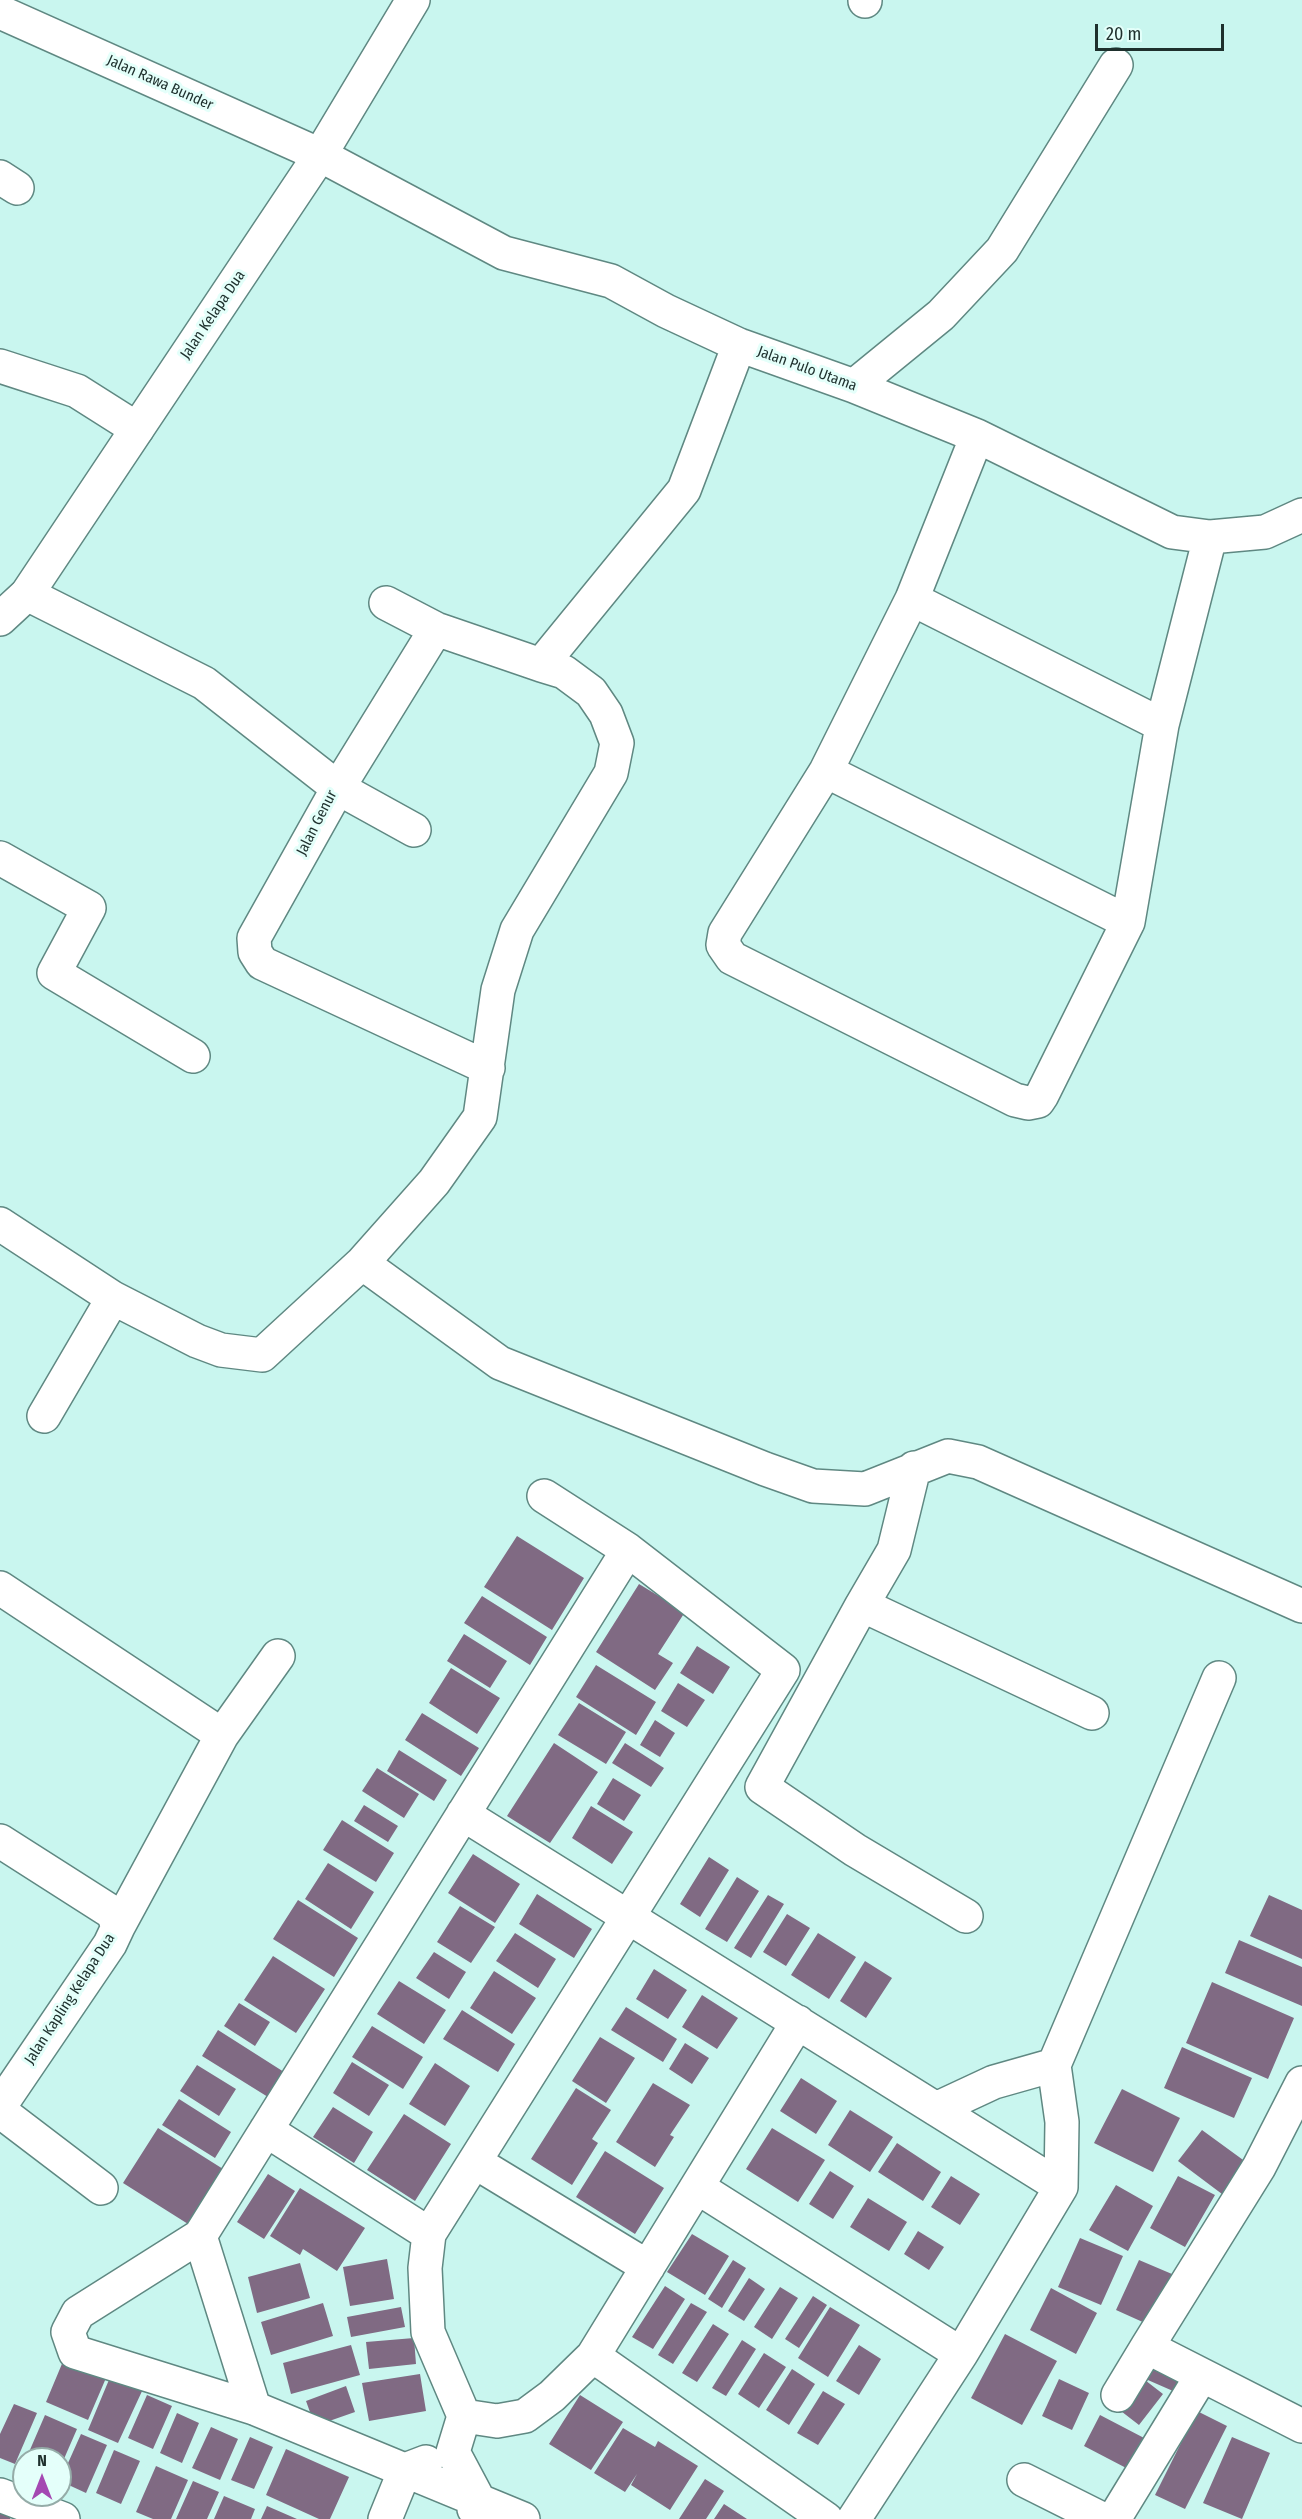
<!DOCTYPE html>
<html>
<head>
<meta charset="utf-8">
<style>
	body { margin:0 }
	#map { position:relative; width:1302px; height:2519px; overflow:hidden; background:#c9f6ef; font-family:"Fira Sans Condensed",sans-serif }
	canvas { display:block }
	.north { position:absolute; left:12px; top:2447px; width:60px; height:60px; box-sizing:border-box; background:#e4fffa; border:2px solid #95aca8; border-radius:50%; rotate:0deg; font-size:16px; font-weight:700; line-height:24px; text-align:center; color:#1e302d }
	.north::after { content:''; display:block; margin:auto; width:21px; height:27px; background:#a448b2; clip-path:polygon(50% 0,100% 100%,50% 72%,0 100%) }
	.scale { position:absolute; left:1095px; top:24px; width:129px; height:27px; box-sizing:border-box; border:3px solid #1e302d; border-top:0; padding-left:8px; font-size:18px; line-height:21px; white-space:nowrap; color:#1e302d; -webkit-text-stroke:4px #e4fffa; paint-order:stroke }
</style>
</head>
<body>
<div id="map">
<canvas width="1302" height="2519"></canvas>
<div class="north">N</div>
<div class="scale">20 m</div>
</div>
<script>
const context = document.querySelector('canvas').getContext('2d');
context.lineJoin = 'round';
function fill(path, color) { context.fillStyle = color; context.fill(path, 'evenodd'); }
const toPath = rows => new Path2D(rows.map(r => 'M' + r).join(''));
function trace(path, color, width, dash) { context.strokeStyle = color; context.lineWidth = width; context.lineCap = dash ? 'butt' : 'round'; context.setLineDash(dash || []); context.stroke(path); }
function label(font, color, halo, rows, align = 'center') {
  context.font = font + ' "Fira Sans Condensed",sans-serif'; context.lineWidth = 6; context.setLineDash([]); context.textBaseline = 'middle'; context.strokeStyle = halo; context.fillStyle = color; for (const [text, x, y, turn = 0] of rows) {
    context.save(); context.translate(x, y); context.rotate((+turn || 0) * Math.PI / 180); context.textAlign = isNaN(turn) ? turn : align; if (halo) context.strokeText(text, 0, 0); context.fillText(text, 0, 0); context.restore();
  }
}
const building = toPath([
	[517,1536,584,1578,552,1630,484,1587],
	[639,1584,685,1612,658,1654,673,1663,655,1690,596,1652],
	[482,1596,547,1637,530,1665,464,1623],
	[464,1634,507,1661,490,1688,447,1661],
	[697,1646,730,1667,713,1694,680,1673],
	[596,1665,656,1702,636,1735,576,1697],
	[451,1668,500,1698,477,1734,429,1703],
	[678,1683,705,1700,687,1727,661,1711],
	[579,1703,626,1732,606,1764,558,1735],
	[422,1713,479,1748,461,1776,405,1740],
	[655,1720,675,1733,660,1757,640,1745],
	[554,1743,598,1772,550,1843,507,1816],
	[625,1743,664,1768,651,1787,612,1763],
	[399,1750,447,1780,434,1801,387,1771],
	[377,1768,419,1794,404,1818,362,1791],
	[613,1778,641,1795,624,1821,597,1804],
	[364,1805,398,1826,388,1842,354,1821],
	[591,1806,633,1832,612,1864,572,1838],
	[342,1820,394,1853,376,1882,323,1850],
	[473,1854,520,1884,495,1923,448,1893],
	[709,1857,729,1870,700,1917,680,1904],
	[328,1863,374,1892,351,1929,305,1899],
	[737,1877,759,1891,727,1942,705,1929],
	[537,1894,592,1929,574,1958,519,1924],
	[768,1895,784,1904,751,1958,734,1948],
	[1269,1895,1302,1910,1302,1959,1250,1936],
	[298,1900,358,1938,334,1977,273,1939],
	[460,1906,495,1927,471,1963,437,1942],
	[787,1914,810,1928,786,1966,763,1952],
	[515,1933,556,1959,538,1988,496,1961],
	[818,1933,856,1957,829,1999,791,1975],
	[1239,1940,1302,1967,1302,2006,1225,1973],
	[434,1952,466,1972,449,1999,416,1978],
	[273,1956,325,1989,296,2033,244,2000],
	[865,1961,892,1978,866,2018,840,2001],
	[654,1969,687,1990,668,2019,636,1999],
	[494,1971,536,1998,512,2034,470,2008],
	[399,1981,446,2010,424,2044,377,2014],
	[1212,1982,1294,2018,1268,2079,1186,2043],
	[702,1995,738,2018,717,2049,682,2027],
	[239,2003,270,2022,255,2046,224,2026],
	[626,2007,677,2039,663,2062,611,2030],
	[462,2010,515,2044,498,2072,443,2039],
	[372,2026,423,2057,403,2089,352,2057],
	[218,2030,284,2072,268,2097,202,2056],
	[600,2037,635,2058,606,2103,572,2081],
	[685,2043,709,2058,692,2084,669,2069],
	[1182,2047,1252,2078,1234,2118,1164,2088],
	[352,2062,389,2085,369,2116,333,2093],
	[435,2063,470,2086,445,2126,409,2104],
	[197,2065,236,2089,219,2116,180,2091],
	[801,2078,837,2101,816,2134,780,2111],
	[653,2083,690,2105,670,2135,674,2137,655,2167,616,2142],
	[576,2088,611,2110,592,2139,598,2143,572,2185,531,2159],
	[1122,2089,1180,2118,1153,2172,1094,2143],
	[179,2099,231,2132,215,2158,162,2125],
	[333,2107,373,2132,354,2163,313,2137],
	[850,2110,893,2137,870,2172,828,2145],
	[404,2114,451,2144,415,2201,367,2170],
	[158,2128,231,2174,196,2229,123,2183],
	[772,2128,825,2160,798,2202,746,2169],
	[1202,2130,1250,2165,1226,2197,1178,2161],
	[897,2143,941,2172,923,2201,878,2172],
	[605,2151,664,2188,635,2234,576,2197],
	[830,2171,854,2186,833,2219,809,2204],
	[268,2174,295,2191,264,2239,237,2222],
	[951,2176,980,2194,960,2225,931,2207],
	[1178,2176,1215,2195,1185,2247,1150,2228],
	[1116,2185,1153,2206,1128,2251,1089,2230],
	[300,2188,365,2228,337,2271,303,2249,300,2255,270,2236],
	[868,2198,907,2222,889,2251,850,2227],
	[918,2231,944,2247,929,2270,904,2254],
	[692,2234,729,2256,705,2295,667,2272],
	[1080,2238,1123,2256,1101,2305,1058,2287],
	[387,2259,394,2299,350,2306,343,2267],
	[733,2260,746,2268,722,2308,708,2299],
	[1139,2260,1179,2277,1156,2328,1116,2310],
	[300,2263,310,2298,257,2313,248,2277],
	[749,2278,765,2289,744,2321,728,2311],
	[665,2286,685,2299,653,2349,632,2337],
	[780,2287,798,2298,772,2339,754,2327],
	[1051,2288,1097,2313,1076,2354,1030,2330],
	[813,2296,827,2305,799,2348,785,2339],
	[323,2303,333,2336,271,2355,261,2322],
	[691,2303,707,2312,673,2364,658,2355],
	[401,2307,405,2327,351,2337,347,2317],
	[830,2307,860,2325,828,2377,798,2358],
	[713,2324,729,2334,697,2382,682,2373],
	[1005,2334,1057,2361,1022,2425,971,2398],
	[414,2338,416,2364,369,2369,366,2342],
	[742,2340,756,2349,726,2396,712,2388],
	[351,2345,360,2375,291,2394,283,2363],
	[859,2345,881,2359,859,2395,836,2381],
	[764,2353,786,2367,759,2408,738,2394],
	[64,2359,106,2378,88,2420,46,2402],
	[1149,2359,1181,2374,1173,2391,1141,2377],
	[792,2369,815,2384,789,2425,766,2410],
	[420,2374,426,2411,369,2421,362,2383],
	[111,2375,143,2389,118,2443,88,2430],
	[1141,2377,1163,2394,1139,2425,1117,2408],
	[1059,2379,1089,2393,1072,2430,1042,2416],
	[346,2386,355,2412,315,2426,306,2401],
	[823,2391,845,2404,818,2445,797,2433],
	[147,2395,172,2406,153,2449,128,2438],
	[580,2395,623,2422,591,2470,549,2444],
	[14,2404,37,2413,15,2464,0,2458,0,2434],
	[1197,2411,1227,2426,1185,2509,1155,2495],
	[177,2413,199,2423,182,2463,160,2453],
	[45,2415,77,2429,60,2468,60,2459,26,2459],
	[1100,2415,1146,2439,1130,2470,1084,2446],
	[211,2427,238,2439,220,2480,192,2468],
	[623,2428,655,2447,658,2441,698,2466,670,2510,631,2485,637,2474,625,2492,594,2473],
	[81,2434,107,2445,86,2493,60,2481],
	[250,2437,273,2447,254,2489,231,2480],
	[1232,2437,1270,2453,1242,2519,1203,2503],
	[286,2449,349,2477,330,2519,319,2519,266,2495],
	[114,2450,140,2461,121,2504,96,2493],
	[156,2466,188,2480,171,2519,153,2519,136,2512],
	[705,2479,724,2491,706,2519,679,2519],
	[193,2481,219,2492,207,2519,176,2519],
	[224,2496,255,2509,251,2519,214,2519],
	[724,2504,747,2519,714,2519],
	[267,2506,297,2519,261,2519],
	[0,2507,13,2512,10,2519,0,2519]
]);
const minor = toPath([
	[865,1,865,0],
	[0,12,320,155,504,253,611,281,666,311,739,345,854,386,977,436,1172,532,1210,537,1265,532,1302,515],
	[0,177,17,188],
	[0,366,77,391,137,429],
	[854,386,941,315,1002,250,1116,65],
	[977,436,912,599,826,771,725,933,723,945,732,958,1015,1100,1028,1103,1038,1101,1042,1095,1128,922,1162,725,1210,537],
	[27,594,204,683,338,788,254,938,255,952,262,963,488,1068],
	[912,599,1162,725],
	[386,603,436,629,541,665,684,490,739,345],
	[826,771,1128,922],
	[414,830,338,788,436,629],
	[0,858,89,908,54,973,193,1056],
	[0,1224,113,1298,197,1341,221,1350,262,1355,362,1263,434,1182,480,1117,498,990,517,930,611,773,617,743,606,714,591,692,564,672,541,665],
	[362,1263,500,1363,765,1469,813,1486,865,1489,948,1456,978,1462,1302,1606],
	[44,1416,113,1298],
	[914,1468,894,1550,862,1605,762,1787,855,1850,966,1916],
	[0,1588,222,1735],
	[862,1605,1092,1713],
	[463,1814,1061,2187],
	[0,1841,113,1913,118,1927,110,1944,0,2106],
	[118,1927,222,1735,278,1656],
	[936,2109,994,2082,1054,2065],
	[0,2111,101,2188],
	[266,2130,429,2234,425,2268,428,2332,464,2416,497,2421,525,2416,552,2396,593,2356,798,2022],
	[475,2162,648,2267],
	[697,2187,961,2354],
	[429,2234,783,1670,628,1550,544,1496],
	[200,2236,78,2313,68,2332,75,2352,254,2408,523,2519],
	[1147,2347,1259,2167,1302,2083],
	[593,2356,826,2519],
	[1118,2395,1147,2347,1302,2426],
	[254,2408,200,2236,628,1550],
	[464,2416,453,2452,478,2499,474,2509],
	[1024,2480,1102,2519],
	[0,2495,63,2519],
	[385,2519,405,2470,426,2462],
	[854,2519,961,2354,1061,2187,1062,2122,1054,2065,1219,1678],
	[1114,2519,1202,2375]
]);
const major = toPath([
	[0,619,27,594,73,525,320,155,413,0]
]);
const streetNames = [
	["Jalan Rawa Bunder",160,83,24],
	["Jalan Kelapa Dua",213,315,-56],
	["Jalan Pulo Utama",807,369,20],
	["Jalan Genur",317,823,-63],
	["Jalan Kapling Kelapa Dua",70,1999,-57]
];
fill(building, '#806a83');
trace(minor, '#5f8882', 36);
trace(major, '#5f8882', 36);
trace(minor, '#fff', 33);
trace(major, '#fff', 33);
label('15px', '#1e302d', '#e4fffa', streetNames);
</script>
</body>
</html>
